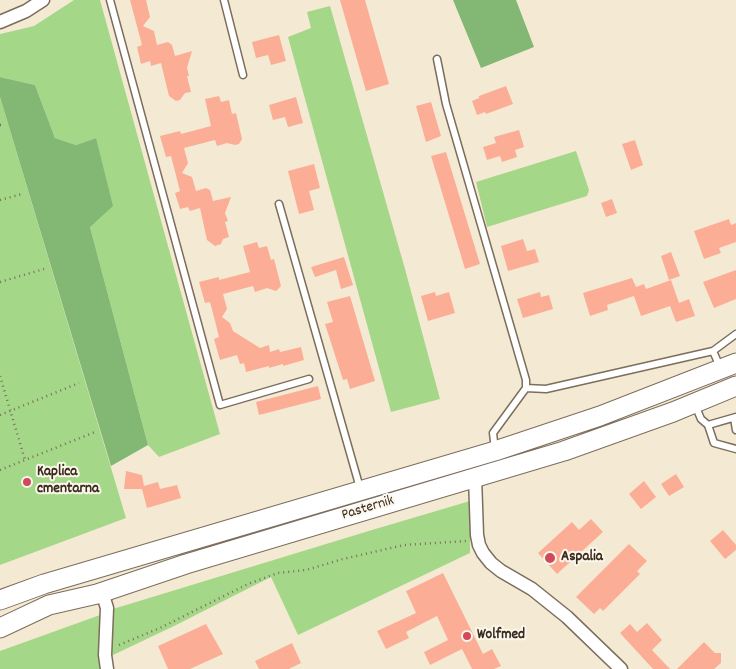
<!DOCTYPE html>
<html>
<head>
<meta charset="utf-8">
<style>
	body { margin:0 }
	canvas { display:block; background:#f4ead3 }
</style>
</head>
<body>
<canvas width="736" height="669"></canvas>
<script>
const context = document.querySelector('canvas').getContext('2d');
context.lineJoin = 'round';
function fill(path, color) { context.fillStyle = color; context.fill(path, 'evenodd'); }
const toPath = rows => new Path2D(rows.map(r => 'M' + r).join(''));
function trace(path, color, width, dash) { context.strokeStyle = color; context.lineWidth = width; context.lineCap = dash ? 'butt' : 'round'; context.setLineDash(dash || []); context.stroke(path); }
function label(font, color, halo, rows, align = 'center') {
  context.font = font + ' Dekko,sans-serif'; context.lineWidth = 4; context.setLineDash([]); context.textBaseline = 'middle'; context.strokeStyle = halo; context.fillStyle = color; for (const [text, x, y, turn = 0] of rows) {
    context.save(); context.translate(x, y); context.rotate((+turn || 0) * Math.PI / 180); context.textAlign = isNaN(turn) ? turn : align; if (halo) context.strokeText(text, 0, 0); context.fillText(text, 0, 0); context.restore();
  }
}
const green = toPath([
	[74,0,100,0,220,434,159,457,148,445,90,227,96,138,76,145,55,138,35,85,0,77,0,34,34,26],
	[330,6,405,269,440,399,391,412,288,37,311,28,307,12],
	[0,97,126,518,0,565],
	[576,151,589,190,587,196,487,227,476,182],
	[470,501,470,553,298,635,271,577,174,626,111,656,113,609,372,530],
	[100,615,101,669,0,669,0,651]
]);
const forest = toPath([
	[453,0,516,0,534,47,481,68],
	[0,77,35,85,55,138,76,145,96,138,113,206,90,227,148,445,111,466,0,97]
]);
const building = toPath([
	[130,0,146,0,150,17,143,26,154,31,157,45,168,42,172,45,175,56,192,51,187,68,189,76,187,76,191,92,185,93,180,100,176,101,169,96,161,63,151,66,150,61,141,64,137,47,142,45],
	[340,0,365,0,389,84,366,91],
	[279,35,286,61,271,65,268,55,256,58,252,42],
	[506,86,513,104,486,114,485,112,477,115,472,101,479,98,479,96],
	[219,96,221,102,229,100,232,114,236,113,242,139,239,144,235,145,227,143,217,146,215,140,184,148,188,163,182,173,192,177,196,191,206,188,210,190,213,201,231,197,225,213,228,221,225,222,229,237,223,239,221,244,215,246,207,240,200,208,190,211,188,207,180,209,175,193,180,191,171,156,166,157,160,136,180,131,181,134,211,126,205,99],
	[296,97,303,123,288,127,285,117,273,120,269,105],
	[431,102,441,136,426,142,416,106],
	[519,130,524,147,515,150,517,157,502,162,500,156,487,160,483,147,496,143,494,137],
	[635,140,643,165,631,170,622,144],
	[446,152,480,264,465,269,431,156],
	[314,164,320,188,309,191,314,210,299,214,288,171],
	[612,199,617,213,606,217,601,203],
	[729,219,731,225,736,223,736,242,719,248,721,253,704,259,694,231],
	[523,239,527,251,535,249,539,262,508,271,501,246],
	[257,242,259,248,267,246,271,260,274,259,281,286,276,291,267,288,255,292,253,286,223,294,227,309,222,317,230,323,233,331,260,348,269,345,270,352,279,349,280,352,301,347,304,360,283,366,283,364,269,368,269,366,246,372,244,363,240,364,237,355,220,360,214,339,219,337,215,321,210,302,205,303,199,282,219,277,219,280,250,272,243,246],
	[671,252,680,276,669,280,661,256],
	[344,257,353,285,341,289,336,270,315,277,311,267],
	[736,270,736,299,714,308,703,282],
	[632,278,636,287,644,284,646,289,671,280,679,303,689,299,695,316,676,322,670,306,641,316,634,296,607,305,608,310,590,316,583,293],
	[435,292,436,296,449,292,455,313,428,321,421,296],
	[540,292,541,297,549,295,553,309,523,318,517,299],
	[350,296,375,381,350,389,347,379,343,380,325,324,333,322,327,302],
	[318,386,321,399,259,415,256,402],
	[126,471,142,475,144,486,158,482,160,489,177,485,181,498,147,508,142,489,124,489],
	[676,474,684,487,669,496,661,484],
	[644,481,656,497,641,509,629,494],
	[591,519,603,532,557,574,538,553,572,522,579,530],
	[723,530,736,545,736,550,725,559,710,541],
	[629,544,647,561,637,571,640,574,603,611,600,608,594,614,576,597],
	[443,573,483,654,492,649,501,666,494,669,472,669,462,649,430,665,424,652,448,640,437,616,406,632,409,638,386,649,377,631,416,613,406,591],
	[647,623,662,640,652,650,670,669,653,669,620,633,630,624,637,632],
	[206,624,223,654,190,669,168,669,158,646],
	[704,642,715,653,721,653,721,663,714,669,677,669],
	[292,643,301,663,289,669,259,669,255,661]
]);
const path = toPath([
	[0,125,1,125],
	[0,200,22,194],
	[0,282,44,269],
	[0,376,25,460],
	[0,415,79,383],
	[0,470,95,432],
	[119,645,160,628,248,584,278,573,306,570,343,559,404,545,466,541]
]);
const lane = toPath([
	[110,0,220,405,309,379],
	[224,0,243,75],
	[437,59,446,104,526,380,526,388,493,433,495,450],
	[279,204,360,488],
	[713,351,736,334],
	[526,388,546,389,713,351,720,367],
	[695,405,701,419,708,425,714,443,736,449],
	[734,418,736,430],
	[708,425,736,417]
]);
const street = toPath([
	[0,22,26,11,43,0],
	[475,477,477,535,479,545,483,553,491,563,501,571,532,589,567,617,621,669],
	[102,592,107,608,105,655,107,669]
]);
const primary = toPath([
	[0,600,44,584,495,451,600,416,736,363],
	[0,628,49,605,97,594,186,564,564,451,673,412,736,386]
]);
const markers = [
	[27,482,5,"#d1495b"],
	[550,558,6,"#d1495b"],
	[467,636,5,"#d1495b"]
];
const poiNames = [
	["Kaplica",37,473],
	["cmentarna",37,490],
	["Aspalia",561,558],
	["Wolfmed",477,636]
];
const streetNames = [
	["Pasternik",368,509,-17]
];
fill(green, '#a4d888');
fill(forest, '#83b874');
fill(building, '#fcad96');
trace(lane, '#7c6d5d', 9);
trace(street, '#7c6d5d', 15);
trace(primary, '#7c6d5d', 21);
trace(path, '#7c6d5d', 2.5, [1, 4]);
trace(lane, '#fff', 6);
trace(street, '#fff', 12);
trace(primary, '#fff', 19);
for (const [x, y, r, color] of markers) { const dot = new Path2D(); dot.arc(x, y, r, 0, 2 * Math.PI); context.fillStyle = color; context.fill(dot); trace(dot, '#fbf7ec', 2); }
label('bold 15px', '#3b2a1e', '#fbf7ec', poiNames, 'left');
label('15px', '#3b2a1e', '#fbf7ec', streetNames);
</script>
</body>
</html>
